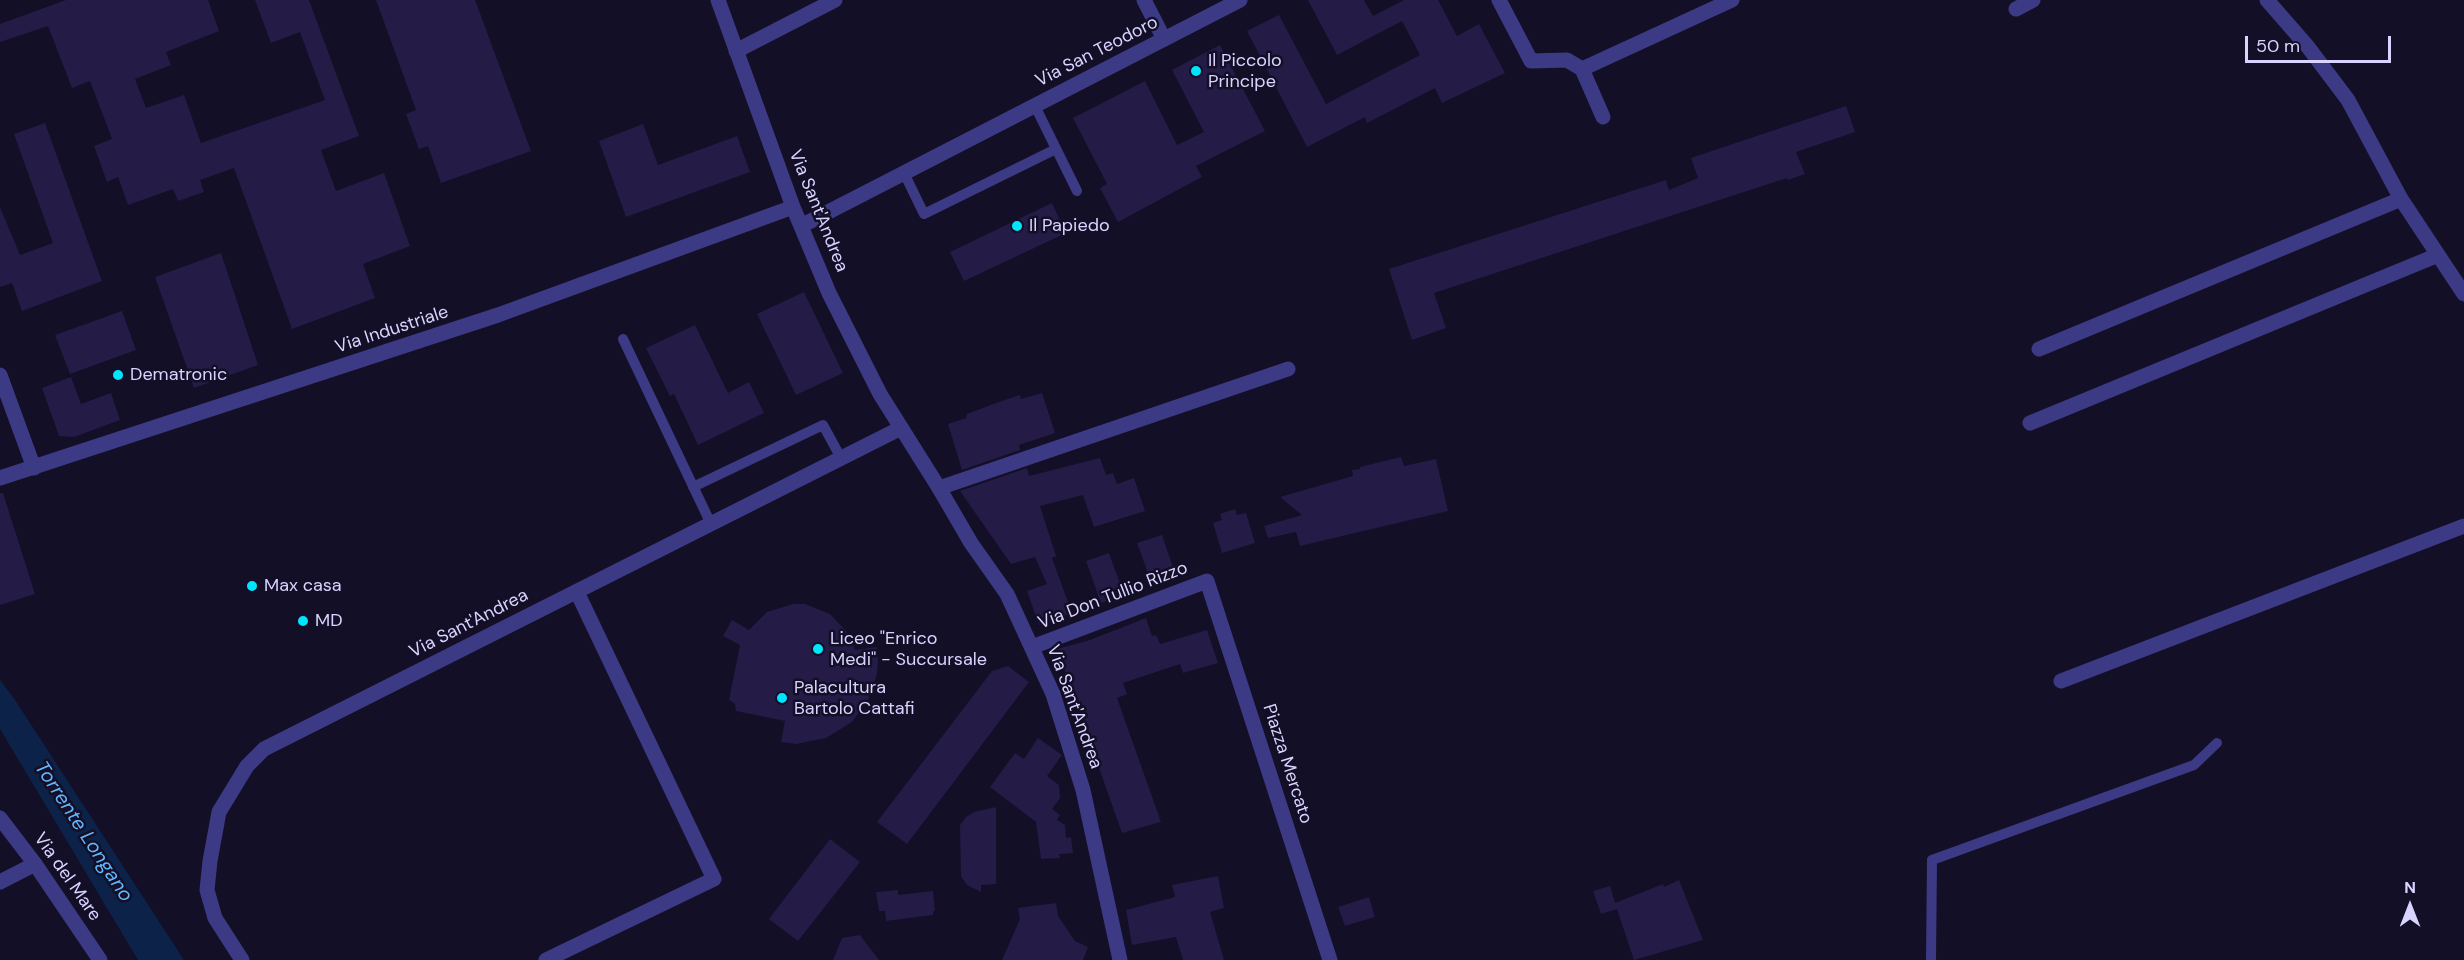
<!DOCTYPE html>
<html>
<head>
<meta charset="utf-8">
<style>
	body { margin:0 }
	#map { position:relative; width:2464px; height:960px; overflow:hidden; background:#130f26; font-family:"DM Sans",sans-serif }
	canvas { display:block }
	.north { position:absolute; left:2380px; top:876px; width:60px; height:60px; -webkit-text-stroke:4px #130f26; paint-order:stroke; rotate:0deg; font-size:16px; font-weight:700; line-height:24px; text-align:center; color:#d9d4ff }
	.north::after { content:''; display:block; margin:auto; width:21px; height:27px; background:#d9d4ff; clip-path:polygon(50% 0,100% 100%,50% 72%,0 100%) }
	.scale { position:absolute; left:2245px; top:36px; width:146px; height:27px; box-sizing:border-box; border:3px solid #d9d4ff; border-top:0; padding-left:8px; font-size:18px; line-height:21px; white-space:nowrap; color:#d9d4ff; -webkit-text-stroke:4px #130f26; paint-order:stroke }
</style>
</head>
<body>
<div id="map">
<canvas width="2464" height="960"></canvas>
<div class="north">N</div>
<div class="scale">50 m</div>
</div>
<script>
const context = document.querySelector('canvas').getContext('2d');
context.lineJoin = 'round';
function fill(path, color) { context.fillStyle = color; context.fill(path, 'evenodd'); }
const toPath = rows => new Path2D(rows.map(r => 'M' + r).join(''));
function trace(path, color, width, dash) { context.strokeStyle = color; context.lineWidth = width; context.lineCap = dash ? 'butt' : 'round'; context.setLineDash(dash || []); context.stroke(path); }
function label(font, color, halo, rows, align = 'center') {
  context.font = font + ' "DM Sans",sans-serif'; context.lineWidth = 5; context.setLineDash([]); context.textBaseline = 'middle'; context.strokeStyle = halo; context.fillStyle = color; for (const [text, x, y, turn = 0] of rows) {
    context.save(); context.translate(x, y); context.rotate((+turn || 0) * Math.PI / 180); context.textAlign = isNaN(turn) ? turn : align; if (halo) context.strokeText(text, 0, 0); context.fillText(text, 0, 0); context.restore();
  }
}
const water = toPath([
	[0,680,15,700,184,960,138,960,0,729]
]);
const building = toPath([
	[66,0,208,0,219,31,166,52,171,65,135,79,146,108,184,95,201,143,325,100,300,32,271,43,255,0,309,0,359,136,321,150,336,191,384,173,410,246,363,264,375,298,292,329,234,168,200,180,204,192,178,201,173,189,128,205,118,177,107,182,94,146,112,139,90,81,72,88,48,26,0,42,0,24],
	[376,0,475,0,531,151,441,183,428,146,419,149,406,114,416,110],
	[1308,0,1364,0,1373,16,1404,0,1438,0,1457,36,1479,24,1505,73,1442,103,1435,88,1367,123,1365,117,1307,147,1247,31,1279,15,1326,104,1420,55,1402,21,1337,55],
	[1220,45,1265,131,1196,166,1202,177,1118,222,1100,188,1107,184,1073,118,1145,81,1177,145,1204,132,1172,70],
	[1846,106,1855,132,1796,152,1805,174,1788,180,1787,178,1434,293,1446,328,1412,340,1389,269,1666,180,1669,190,1698,178,1691,158],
	[45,123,102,281,22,311,12,283,0,287,0,207,20,255,53,243,14,134],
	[643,124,658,165,737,136,750,172,626,217,599,141],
	[1052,203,1066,233,964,281,950,252],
	[221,253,258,365,194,388,155,277],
	[804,292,843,373,796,395,757,314],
	[122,311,136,350,70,374,55,335],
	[695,325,728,393,749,382,764,413,698,445,674,394,670,396,646,348],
	[71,377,81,404,111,393,120,420,74,437,59,436,42,388],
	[1042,393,1055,433,1019,445,1020,450,962,470,948,424,966,418,967,414,999,402,1020,395,1021,399],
	[1401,457,1404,466,1436,459,1448,511,1300,546,1296,532,1268,538,1264,526,1302,515,1280,497,1353,476,1352,470,1360,469,1360,467],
	[1100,458,1106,475,1113,473,1117,484,1134,478,1145,511,1094,527,1083,495,1040,506,1056,556,1052,558,1072,613,1039,625,1027,591,1047,584,1035,557,1011,564,960,491,1027,468,1029,476],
	[0,493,3,493,35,594,0,605],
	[1235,509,1237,515,1246,513,1255,543,1222,553,1213,523,1222,520,1220,514],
	[1162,535,1176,576,1152,584,1137,543],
	[1109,553,1124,595,1101,603,1086,561],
	[793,604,805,604,830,614,846,631,855,650,877,647,878,661,877,674,868,700,852,722,826,738,796,744,781,742,785,721,736,711,735,704,729,700,740,645,723,636,732,620,749,630,767,612],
	[1146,618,1152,636,1156,635,1160,644,1207,630,1218,663,1183,673,1180,664,1123,683,1127,694,1117,698,1161,822,1122,833,1057,649,1090,640],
	[1008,666,1029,682,907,844,877,822,992,671],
	[1038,738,1062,755,1047,776,1059,785,1060,798,1052,809,1060,815,1057,820,1065,825,1066,838,1071,837,1073,853,1059,854,1060,858,1041,859,1036,822,990,787,1015,753,1024,759],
	[996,807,996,884,981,885,981,892,967,885,961,876,960,825,966,817,974,812],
	[830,839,860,862,798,941,769,919],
	[1218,876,1224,908,1210,912,1224,960,1183,960,1176,937,1132,945,1126,910,1175,897,1172,885],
	[1679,880,1703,940,1634,960,1617,909,1601,914,1593,891,1610,886,1615,903,1663,884,1664,887],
	[898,890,898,895,933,891,935,911,933,911,933,915,886,921,885,911,879,911,876,892],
	[1369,897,1375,917,1345,926,1338,907],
	[1056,903,1058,916,1075,941,1088,947,1083,960,1002,960,1020,919,1018,908],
	[860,935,879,960,833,960,842,938]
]);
const service = toPath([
	[1035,106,1077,191],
	[904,173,924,214,1056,149],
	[623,339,711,524],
	[693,487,823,425,841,458],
	[1931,960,1932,860,2194,765,2217,743]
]);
const minor = toPath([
	[1144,0,1164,39],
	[1499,0,1531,61,1567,60,1582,69,1603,117],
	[2267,0,2308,47,2348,100,2401,199,2464,294],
	[2016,9,2033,0],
	[736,51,835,0],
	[1582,69,1732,0],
	[2039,349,2401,199],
	[2030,423,2438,255],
	[939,488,1288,369],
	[1032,647,1207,581,1330,960],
	[2061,681,2464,526],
	[0,882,35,864],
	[242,960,215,918,207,890,210,861,219,812,247,766,264,749,901,428],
	[546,960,714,879,577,592]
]);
const tertiary = toPath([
	[718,0,793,207,829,293,880,394,939,488,971,543,1007,594,1053,694,1083,790,1120,960],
	[801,226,1240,0],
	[0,375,34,468],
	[0,478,498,315,793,207],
	[0,818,35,864,100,960]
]);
const markers = [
	[1196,71,6,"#00e5ff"],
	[1017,226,6,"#00e5ff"],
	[118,375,6,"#00e5ff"],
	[252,586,6,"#00e5ff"],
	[303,621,6,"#00e5ff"],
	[818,649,6,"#00e5ff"],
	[782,698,6,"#00e5ff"]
];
const streetNames = [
	["Via San Teodoro",1097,52,-27],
	["Via Sant'Andrea",818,211,68],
	["Via Industriale",392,330,-18],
	["Via Don Tullio Rizzo",1113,596,-21],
	["Via Sant'Andrea",469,624,-27],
	["Via Sant'Andrea",1074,707,70],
	["Piazza Mercato",1287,764,72],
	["Via del Mare",67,877,55]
];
const poiNames = [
	["Il Piccolo",1208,61],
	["Principe",1208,82],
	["Il Papiedo",1029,226],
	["Dematronic",130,375],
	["Max casa",264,586],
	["MD",315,621],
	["Liceo \"Enrico",830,639],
	["Medi\" - Succursale",830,660],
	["Palacultura",794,688],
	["Bartolo Cattafi",794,709]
];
const waterNames = [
	["Torrente Longano",83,832,57]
];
fill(water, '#0c2248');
fill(building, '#241b47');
trace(service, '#3d3a85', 10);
trace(minor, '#3d3a85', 15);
trace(tertiary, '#3d3a85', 15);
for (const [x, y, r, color] of markers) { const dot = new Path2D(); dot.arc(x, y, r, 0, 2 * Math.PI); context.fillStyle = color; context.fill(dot); trace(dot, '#130f26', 2); }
label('18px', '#d9d4ff', '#130f26', streetNames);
label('18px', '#d9d4ff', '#130f26', poiNames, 'left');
label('italic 20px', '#62b6ff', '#130f26', waterNames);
</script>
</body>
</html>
